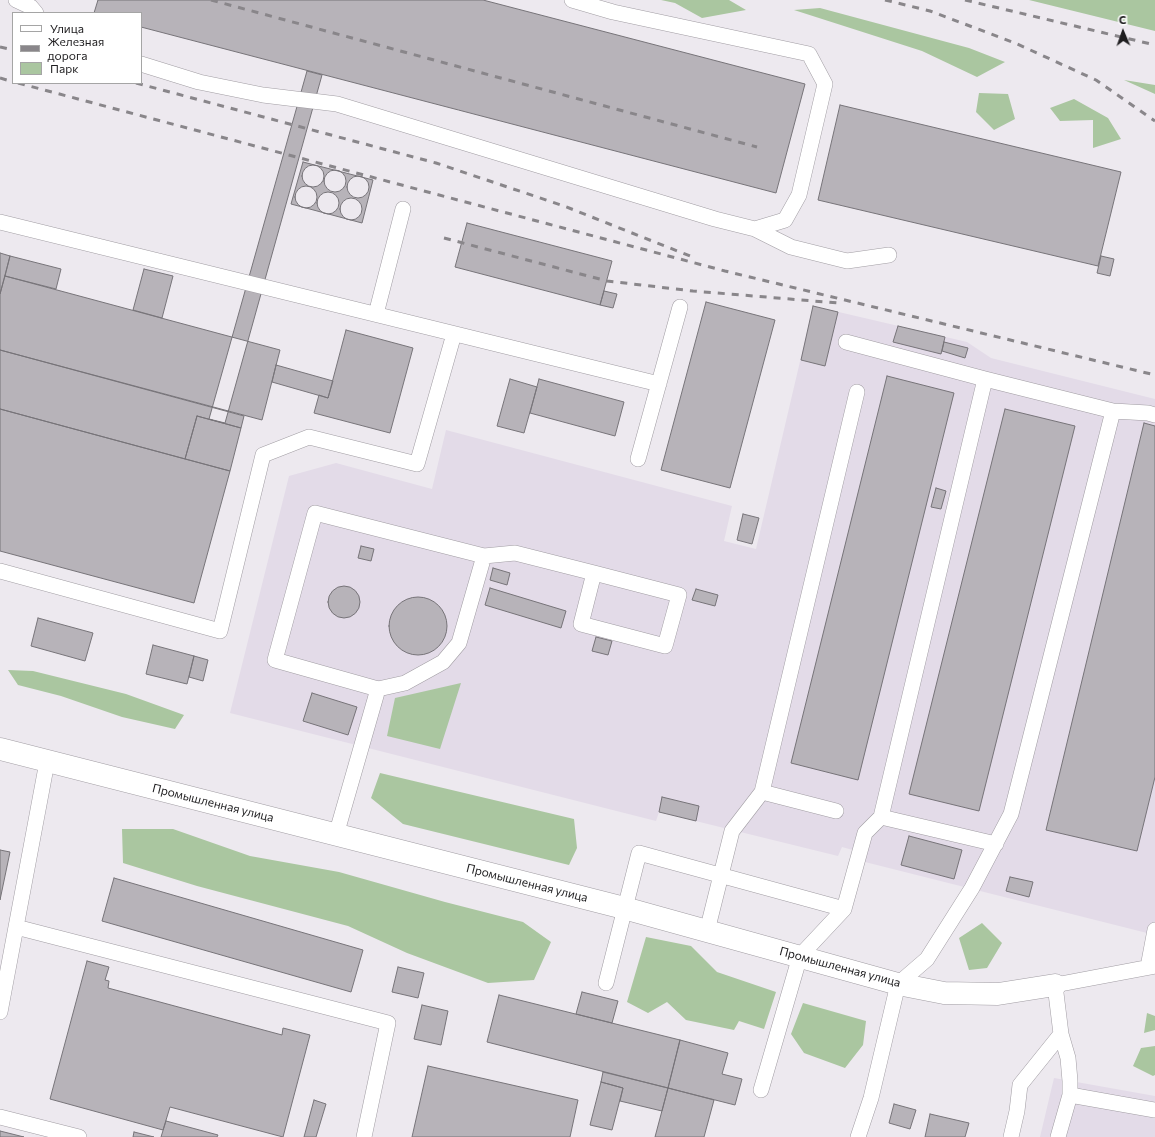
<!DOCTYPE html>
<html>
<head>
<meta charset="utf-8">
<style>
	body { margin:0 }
	#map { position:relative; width:1155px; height:1137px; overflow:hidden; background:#ede9ef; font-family:Commissioner,sans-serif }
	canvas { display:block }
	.legend { position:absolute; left:12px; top:12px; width:130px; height:72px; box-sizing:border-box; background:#fff; border:1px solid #a5a5a5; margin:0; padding:5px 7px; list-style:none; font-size:12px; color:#1e1d1f }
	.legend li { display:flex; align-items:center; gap:8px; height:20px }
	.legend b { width:20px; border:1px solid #a5a5a5 }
	.north { position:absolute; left:1103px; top:12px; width:40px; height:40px; -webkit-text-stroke:3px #fff; paint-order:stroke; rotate:358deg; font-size:11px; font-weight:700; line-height:16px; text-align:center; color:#1e1d1f }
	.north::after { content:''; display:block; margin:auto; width:14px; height:18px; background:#1e1d1f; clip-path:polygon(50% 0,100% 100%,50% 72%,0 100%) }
</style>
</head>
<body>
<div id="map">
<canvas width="1155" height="1137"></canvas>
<ul class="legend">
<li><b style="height:5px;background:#fff"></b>Улица</li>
<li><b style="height:5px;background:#89868a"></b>Железная дорога</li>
<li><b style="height:11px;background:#aac6a0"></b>Парк</li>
</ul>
<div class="north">С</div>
</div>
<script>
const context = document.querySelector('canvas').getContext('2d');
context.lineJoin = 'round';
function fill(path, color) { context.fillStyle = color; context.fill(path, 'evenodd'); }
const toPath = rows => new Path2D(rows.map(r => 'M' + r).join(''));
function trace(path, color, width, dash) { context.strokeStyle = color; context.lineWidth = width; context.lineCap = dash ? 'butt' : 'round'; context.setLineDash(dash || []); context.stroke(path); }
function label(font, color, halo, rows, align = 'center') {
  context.font = font + ' Commissioner,sans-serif'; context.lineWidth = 4; context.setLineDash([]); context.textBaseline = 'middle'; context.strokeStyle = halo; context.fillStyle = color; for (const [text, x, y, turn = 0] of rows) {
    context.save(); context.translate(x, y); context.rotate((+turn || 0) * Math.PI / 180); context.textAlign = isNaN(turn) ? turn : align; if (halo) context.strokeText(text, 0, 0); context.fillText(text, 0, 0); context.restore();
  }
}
const built = toPath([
	[813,306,967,342,991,358,1155,399,1155,935,865,862,867,854,842,847,838,856,659,812,656,821,230,713,289,476,336,463,432,489,446,430,732,506,724,541,756,549],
	[1054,1078,1155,1096,1155,1137,1040,1137]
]);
const green = toPath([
	[661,0,729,0,746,10,702,18,675,3],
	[1029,0,1155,0,1155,31],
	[820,8,969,48,1005,62,977,77,922,51,794,10],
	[1124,80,1155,85,1155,94],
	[979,93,1008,94,1015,119,994,130,976,112],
	[1074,99,1108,118,1121,139,1093,148,1093,120,1060,121,1050,108],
	[8,670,33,671,126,694,184,715,175,729,122,717,61,696,18,685],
	[461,683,440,749,387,736,395,698],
	[380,773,574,819,577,848,569,865,403,824,371,798],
	[122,829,173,829,250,856,339,872,445,902,523,922,551,942,534,980,488,983,407,953,348,926,197,886,123,863],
	[982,923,1002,943,987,968,969,970,959,938],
	[646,937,691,946,717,972,776,992,764,1029,739,1021,734,1030,686,1020,667,1002,648,1013,627,1002],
	[803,1003,866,1021,863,1045,845,1068,804,1053,791,1034],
	[1147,1013,1155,1016,1155,1030,1144,1033],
	[1155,1046,1155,1075,1153,1076,1133,1066,1141,1048]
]);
const building = toPath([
	[98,0,483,0,805,84,776,193,141,27,141,13,94,13,98,0],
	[307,71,322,75,225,423,209,419,307,71],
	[840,105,1121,172,1098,266,818,200,840,105],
	[303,162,373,180,362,223,291,204,303,162],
	'302 176a11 11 0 1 1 22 0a11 11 0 1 1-22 0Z',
	'324 181a11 11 0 1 1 22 0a11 11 0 1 1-22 0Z',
	'347 187a11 11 0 1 1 22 0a11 11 0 1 1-22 0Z',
	'295 197a11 11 0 1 1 22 0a11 11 0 1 1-22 0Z',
	'317 203a11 11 0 1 1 22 0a11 11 0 1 1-22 0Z',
	'340 209a11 11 0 1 1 22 0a11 11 0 1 1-22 0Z',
	[467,223,612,261,600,305,455,267,467,223],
	[0,253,10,256,0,294,0,253],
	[10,256,61,269,56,289,5,276,10,256],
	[1101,256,1114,259,1110,276,1097,273,1101,256],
	[144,269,173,276,162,318,133,310,144,269],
	[5,276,280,350,262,420,0,350,0,294,5,276],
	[604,291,617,294,613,308,600,305,604,291],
	[706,302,775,320,730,488,661,470,706,302],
	[813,306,838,312,825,366,801,360,813,306],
	[898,326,945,337,941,354,893,342,898,326],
	[346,330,413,348,390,433,314,413,319,395,328,398,346,330],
	[944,342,968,348,965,358,942,351,944,342],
	[0,350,244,416,241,428,197,416,185,459,0,409,0,350],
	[276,365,333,381,328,398,272,382,276,365],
	[887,376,954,393,858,780,791,763,887,376],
	[510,379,537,387,524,433,497,426,510,379],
	[539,379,624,402,615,436,530,413,539,379],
	[0,409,230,471,194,603,0,551,0,409],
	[1005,409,1075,426,979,811,909,794,1005,409],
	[197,416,241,428,230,471,185,459,197,416],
	[1144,423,1155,426,1155,777,1137,851,1046,830,1144,423],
	[936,488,946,491,941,509,931,507,936,488],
	[743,514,759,518,752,544,737,540,743,514],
	[361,546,374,549,371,561,358,558,361,546],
	[493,568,510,573,507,585,490,580,493,568],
	'328 602a16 16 0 1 1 32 0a16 16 0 1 1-32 0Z',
	[490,588,566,611,561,628,485,605,490,588],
	[696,589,718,595,715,606,692,600,696,589],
	'389 626a29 29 0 1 1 58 0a29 29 0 1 1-58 0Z',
	[38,618,93,633,85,661,31,646,38,618],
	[596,637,612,641,608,655,592,651,596,637],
	[153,645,194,656,187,684,146,674,153,645],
	[194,656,208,660,203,681,189,677,194,656],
	[312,693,357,707,348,735,303,721,312,693],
	[662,797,699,806,696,821,659,812,662,797],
	[909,836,962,850,954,879,901,865,909,836],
	[0,850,10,852,0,900,0,850],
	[1010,877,1033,882,1029,897,1006,891,1010,877],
	[114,878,363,950,351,992,102,921,114,878],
	[87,961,109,967,105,980,109,981,108,988,282,1035,283,1028,310,1035,283,1137,170,1107,163,1130,50,1099,87,961],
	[398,967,424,973,418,998,392,992,398,967],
	[582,992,618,1001,612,1023,576,1014,582,992],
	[499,995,680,1040,668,1088,487,1042,499,995],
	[422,1005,448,1011,441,1045,414,1039,422,1005],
	[680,1040,728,1053,722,1074,742,1079,735,1105,668,1088,680,1040],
	[428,1066,578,1100,570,1137,412,1137,428,1066],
	[603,1072,668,1088,662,1111,620,1101,623,1088,601,1082,603,1072],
	[601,1082,623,1088,612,1130,590,1125,601,1082],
	[668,1088,714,1100,704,1137,655,1137,668,1088],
	[314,1100,326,1104,316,1137,304,1137,314,1100],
	[894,1104,916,1110,910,1129,889,1123,894,1104],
	[930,1114,969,1123,965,1137,925,1137,930,1114],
	[166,1121,218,1135,217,1137,161,1137,166,1121],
	[0,1131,24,1137,0,1137,0,1131],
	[134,1132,154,1137,133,1137,134,1132]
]);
const lane = toPath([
	[16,0,31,7,36,13],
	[141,64,199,82,263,95,337,104,715,219,755,229,785,220,799,195,825,84,809,54,613,12,572,0],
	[0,222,659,384],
	[755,229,791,247,847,261,889,255],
	[376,314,403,209],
	[846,342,985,379,1113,411,1148,413,1155,415],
	[638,459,680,307],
	[484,556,459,643,443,662,405,683,378,689,275,660,315,513,484,556,515,553,594,573,581,624,665,646,679,595,594,573],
	[0,571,220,631,263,455,309,437,417,464,454,334],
	[762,792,836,811],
	[881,817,996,844],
	[336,835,378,689],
	[16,927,388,1023,364,1137],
	[707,931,732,831,762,792,857,392],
	[1148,967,1155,930],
	[606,983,639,853,844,909],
	[0,1012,47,762],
	[761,1090,800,956,844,909,865,833,881,817,985,379],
	[1070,1095,1155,1110],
	[0,1117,79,1137],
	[858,1137,871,1098,898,984,927,959,972,888,1011,814,1113,411],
	[1011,1137,1017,1111,1020,1085,1061,1034],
	[1058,1137,1070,1095,1070,1081,1068,1058,1061,1034,1055,985,1155,966]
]);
const street = toPath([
	[0,749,624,908,898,984,944,993,998,994,1055,985]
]);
const rail = toPath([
	[211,0,757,147],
	[885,0,930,11,1015,43,1096,80,1155,121],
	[965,0,1155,45],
	[0,47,13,50],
	[0,78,13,82],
	[18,83,725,271,1155,375],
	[136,83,436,163,564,206,690,256],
	[444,238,607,281,693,291,838,303]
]);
const streetNames = [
	["Промышленная улица",213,803,14],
	["Промышленная улица",527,883,14],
	["Промышленная улица",840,967,15]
];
fill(built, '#e3dbe8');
fill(green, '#aac6a0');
fill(building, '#b7b3b9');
trace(building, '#777479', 1);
trace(lane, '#a19da3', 16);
trace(street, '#a19da3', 23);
trace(lane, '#fff', 15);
trace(street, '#fff', 22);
trace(rail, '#89868a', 3, [7, 7]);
label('12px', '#1e1d1f', '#fff', streetNames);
</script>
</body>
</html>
